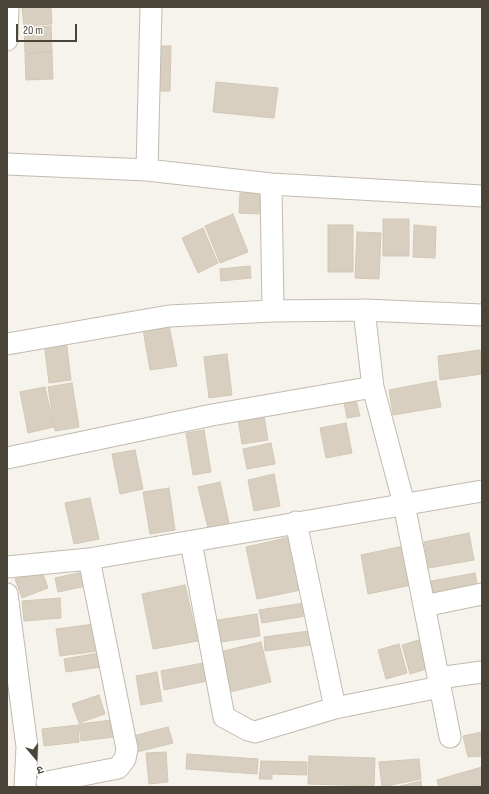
<!DOCTYPE html>
<html>
<head>
<meta charset="utf-8">
<style>
	body { margin:0 }
	#map { position:relative; width:489px; height:794px; overflow:hidden; background:#f6f3ec; font-family:"Sofia Sans Condensed","Noto Sans Devanagari",sans-serif }
	canvas { display:block }
	.frame { position:absolute; inset:0; border:8px solid #4b4439; pointer-events:none }
	.north { position:absolute; left:16px; top:738px; width:40px; height:40px; -webkit-text-stroke:3px #fff; paint-order:stroke; rotate:161deg; font-size:11px; font-weight:700; line-height:16px; text-align:center; color:#4b4439 }
	.north::after { content:''; display:block; margin:auto; width:14px; height:18px; background:#4b4439; clip-path:polygon(50% 0,100% 100%,50% 72%,0 100%) }
	.scale { position:absolute; left:16px; top:24px; width:61px; height:18px; box-sizing:border-box; border:2px solid #4b4439; border-top:0; padding-left:5px; font-size:12px; line-height:14px; white-space:nowrap; color:#4b4439; -webkit-text-stroke:3px #fff; paint-order:stroke }
</style>
</head>
<body>
<div id="map">
<canvas width="489" height="794"></canvas>
<div class="frame"></div>
<div class="north">उ</div>
<div class="scale">20 m</div>
</div>
<script>
const context = document.querySelector('canvas').getContext('2d');
context.lineJoin = 'round';
function fill(path, color) { context.fillStyle = color; context.fill(path, 'evenodd'); }
const toPath = rows => new Path2D(rows.map(r => 'M' + r).join(''));
function trace(path, color, width, dash) { context.strokeStyle = color; context.lineWidth = width; context.lineCap = dash ? 'butt' : 'round'; context.setLineDash(dash || []); context.stroke(path); }
const building = toPath([
	[22,7,51,7,52,24,24,26,22,7],
	[51,26,52,52,25,53,24,27,51,26],
	[151,46,171,46,170,91,150,91,151,46],
	[52,52,53,79,26,80,25,54,52,52],
	[216,82,278,88,274,118,213,112,216,82],
	[240,193,260,193,259,214,239,213,240,193],
	[233,214,248,252,220,263,205,226,233,214],
	[383,219,409,219,409,256,383,256,383,219],
	[328,225,353,225,353,272,328,272,328,225],
	[414,225,436,227,435,258,413,257,414,225],
	[203,228,218,263,198,273,182,238,203,228],
	[357,232,381,233,379,279,355,278,357,232],
	[250,266,251,278,221,281,220,269,250,266],
	[168,320,177,366,150,370,142,324,168,320],
	[66,339,71,380,49,383,44,342,66,339],
	[480,350,482,374,440,380,438,356,480,350],
	[227,354,232,395,209,398,204,357,227,354],
	[436,381,441,407,393,415,389,390,436,381],
	[72,383,79,427,55,431,48,387,72,383],
	[45,387,54,427,28,433,20,392,45,387],
	[356,400,360,416,347,418,344,402,356,400],
	[264,415,268,440,242,444,238,419,264,415],
	[346,423,352,453,326,458,320,428,346,423],
	[204,430,211,472,193,475,186,433,204,430],
	[271,443,275,464,247,469,243,449,271,443],
	[135,450,143,489,120,494,112,454,135,450],
	[274,474,280,506,254,511,248,480,274,474],
	[220,482,230,527,209,532,198,487,220,482],
	[169,488,175,530,150,534,143,492,169,488],
	[90,498,99,539,74,544,65,503,90,498],
	[469,533,474,560,429,568,424,542,469,533],
	[290,537,301,590,257,599,246,547,290,537],
	[404,546,412,585,368,594,361,555,404,546],
	[41,569,48,588,22,598,15,579,41,569],
	[83,572,86,586,58,592,55,578,83,572],
	[475,573,478,589,434,597,431,581,475,573],
	[185,585,198,641,153,649,142,594,185,585],
	[60,598,61,618,24,621,22,601,60,598],
	[304,603,306,616,262,623,259,610,304,603],
	[257,614,260,636,215,643,211,621,257,614],
	[95,624,98,651,60,656,56,629,95,624],
	[309,631,311,645,265,651,264,637,309,631],
	[422,639,430,668,410,674,402,645,422,639],
	[261,642,271,682,230,692,220,652,261,642],
	[399,644,407,673,386,679,378,650,399,644],
	[99,653,101,667,66,672,64,659,99,653],
	[203,663,207,681,164,690,161,671,203,663],
	[157,672,162,701,141,705,136,676,157,672],
	[99,695,105,714,79,723,72,704,99,695],
	[112,720,114,737,81,741,79,724,112,720],
	[78,725,79,742,44,746,42,729,78,725],
	[168,727,173,743,137,752,133,736,168,727],
	[482,732,482,756,468,757,463,736,482,732],
	[166,752,168,782,149,784,146,753,166,752],
	[187,754,258,759,257,774,186,769,187,754],
	[309,756,375,758,374,786,308,784,309,756],
	[419,759,421,779,382,787,379,762,419,759],
	[261,761,307,762,307,775,272,774,272,779,259,779,261,761],
	[482,767,482,785,474,787,439,787,437,780,482,767],
	[421,781,422,787,396,787,421,781]
]);
const minor = toPath([
	[7,40,8,7],
	[7,164,147,170,271,184,482,196],
	[147,170,151,7],
	[271,184,273,311],
	[364,310,373,387,404,504,450,737],
	[7,344,169,316,273,311,364,310,482,315],
	[7,458,212,415,373,387],
	[296,522,335,708],
	[191,542,224,717,248,730,255,732,335,708,440,687],
	[7,567,89,559,482,491],
	[7,594,27,747,25,787],
	[424,606,482,594],
	[438,678,482,672],
	[47,782,118,768,125,759,127,749,89,559]
]);
fill(building, '#d8cfc1');
trace(building, '#d3c7b4', 1);
trace(minor, '#c2bbae', 23);
trace(minor, '#fff', 21);
</script>
</body>
</html>
